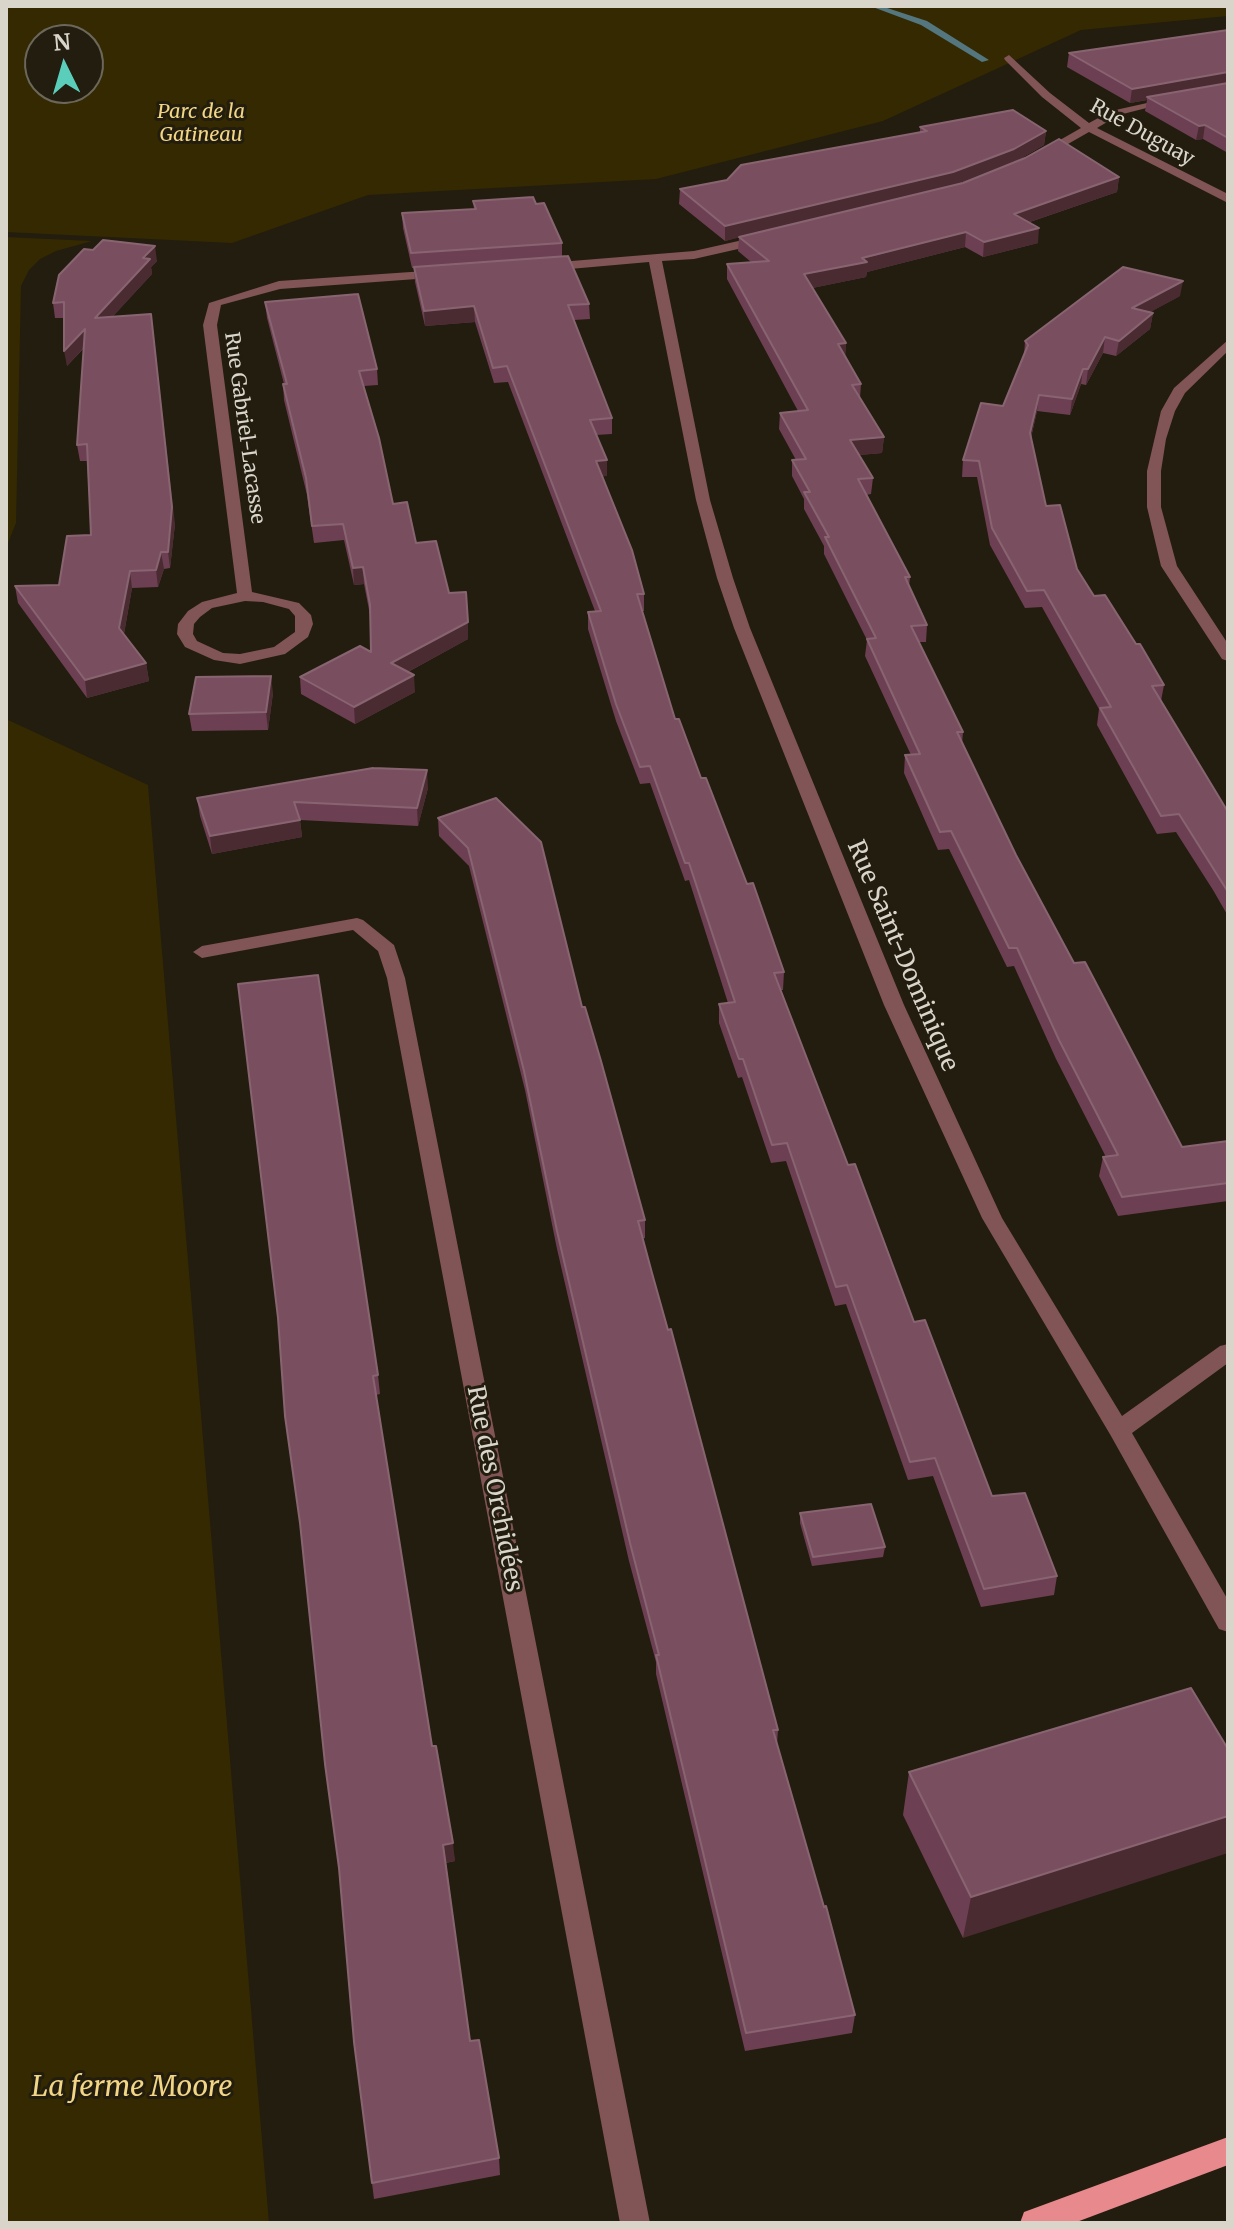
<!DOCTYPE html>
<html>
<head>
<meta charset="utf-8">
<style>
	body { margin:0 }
	#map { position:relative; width:1234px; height:2229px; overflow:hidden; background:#221d0e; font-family:Merriweather,serif }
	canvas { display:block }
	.frame { position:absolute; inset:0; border:8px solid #d9d5cb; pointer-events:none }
	.north { position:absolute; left:24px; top:24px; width:80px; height:80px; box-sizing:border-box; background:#221d0e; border:2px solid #6b675a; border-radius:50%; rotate:355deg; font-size:22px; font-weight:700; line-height:32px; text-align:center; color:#d9d5cb }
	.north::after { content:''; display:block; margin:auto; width:28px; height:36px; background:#5bcebb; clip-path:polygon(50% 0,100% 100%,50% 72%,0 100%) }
</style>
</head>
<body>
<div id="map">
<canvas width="1234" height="2229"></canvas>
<div class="frame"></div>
<div class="north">N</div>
</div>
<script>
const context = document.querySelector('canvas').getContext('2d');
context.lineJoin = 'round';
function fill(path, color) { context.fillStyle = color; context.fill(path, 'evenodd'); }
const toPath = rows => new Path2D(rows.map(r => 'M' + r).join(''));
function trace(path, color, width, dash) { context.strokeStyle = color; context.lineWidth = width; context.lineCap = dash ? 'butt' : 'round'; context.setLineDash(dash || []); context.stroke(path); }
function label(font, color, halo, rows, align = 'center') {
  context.font = font + ' Merriweather,serif'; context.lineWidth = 6; context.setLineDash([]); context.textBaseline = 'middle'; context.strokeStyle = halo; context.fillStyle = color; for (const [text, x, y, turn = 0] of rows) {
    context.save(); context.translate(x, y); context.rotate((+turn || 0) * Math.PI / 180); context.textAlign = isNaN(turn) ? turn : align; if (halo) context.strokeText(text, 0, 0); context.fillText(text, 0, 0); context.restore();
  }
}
const green = toPath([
	[6,6,1228,6,1228,16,1081,30,883,121,656,179,368,195,232,243,6,232],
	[40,40,88,40,88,88,40,88],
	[6,237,92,241,56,251,40,259,29,270,21,286,16,523,6,548],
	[6,719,148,785,269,2223,6,2223]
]);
const stream = toPath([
	[870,6,881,6,927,21,989,60,982,62,921,25,870,6]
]);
const minor = toPath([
	[1009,55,1050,93,1089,123,1111,111,1174,97,1174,101,1119,115,1097,128,1228,194,1228,203,1089,132,1047,156,1039,156,1039,152,1081,128,1042,97,1005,60,1004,58,1009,55],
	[765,235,769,236,769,242,694,259,662,261,710,500,733,578,750,628,904,1005,1002,1218,1122,1416,1220,1346,1228,1344,1228,1363,1132,1433,1228,1600,1228,1632,1219,1629,1111,1436,982,1218,884,1005,734,628,717,578,696,500,649,262,547,271,541,267,547,263,694,251,765,235],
	[440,270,444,271,444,277,280,289,221,305,217,325,252,592,299,603,311,615,313,624,308,637,285,654,240,664,214,660,185,647,177,634,178,624,188,611,202,602,237,593,203,325,209,303,279,281,440,270],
	[245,601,263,602,289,609,295,616,295,632,274,647,240,654,223,653,197,641,193,634,194,624,200,617,212,608,245,601],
	[1228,340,1228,351,1185,393,1175,411,1166,439,1161,471,1161,507,1177,566,1228,644,1228,661,1222,659,1161,566,1147,507,1147,471,1161,411,1174,388,1228,340],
	[357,918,363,920,394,945,405,978,650,2223,620,2223,387,978,378,951,353,930,202,958,193,952,202,946,357,918]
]);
const major = toPath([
	[1228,2137,1228,2165,1074,2223,1020,2223,1024,2212,1228,2137]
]);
const wall = toPath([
	[1228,30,1228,153,1203,139,1196,140,1145,111,1147,100,1130,103,1067,67,1069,53],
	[920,127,1046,131,1044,145,1013,163,1119,177,1117,192,1030,222,1038,243,983,257,965,247,867,272,866,277,812,288,846,343,845,357,861,384,860,398,884,437,882,453,859,455,873,478,871,494,866,495,910,577,909,587,927,625,926,642,919,642,963,732,962,744,1016,855,1074,963,1182,1147,1228,1141,1228,1201,1118,1216,1099,1176,1103,1157,1106,1157,1056,1059,1014,966,1007,967,949,849,938,850,904,773,905,755,911,755,865,656,867,640,824,554,824,546,804,509,804,499,792,476,792,460,796,460,779,429,780,413,798,411,727,279,727,264,751,262,738,251,739,237,725,241,679,204,680,189,727,180,920,133],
	[1011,164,963,183,953,186],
	[473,201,536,204,562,243,562,256,589,304,590,319,574,320,612,418,612,434,596,435,607,476,603,476,644,594,644,611,642,611,675,719,784,972,783,990,781,990,848,1165,914,1322,992,1496,1057,1576,1054,1595,981,1607,933,1476,908,1480,846,1304,835,1306,786,1161,771,1163,742,1077,738,1078,719,1023,719,1004,728,1003,689,880,685,881,650,783,640,784,616,721,588,629,588,612,595,611,508,382,494,383,475,322,425,326,415,282,414,268,412,268,403,228,402,213,474,209],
	[93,250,157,261,151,267,152,274,113,316,175,524,170,568,164,569,158,587,132,588,124,634,146,663,149,681,87,698,18,603,15,586,59,585,91,535,87,461,80,461,77,445,84,348,67,366,64,318,55,318,53,303],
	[1180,296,1150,312,1153,313,1150,329,1116,356,1103,353,1086,385,1081,384,1070,415,1037,411,1031,438,1046,506,1077,569,1094,596,1136,644,1164,685,1161,701,1228,812,1228,916,1213,890,1176,832,1157,834,1097,725,1099,709,1042,607,1025,608,990,545,977,477,962,477,963,460,1003,406,1024,356,1025,341],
	[265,302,377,369,378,385,364,386,393,504,416,543,449,593,468,639,408,672,415,692,355,724,301,694,300,677,371,652,370,615,364,584,354,585,344,540,314,543,307,495,284,400,283,384,284,384,267,318],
	[273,693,268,730,192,731,189,714],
	[428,788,418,826,300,820,302,837,212,854,200,816,197,798],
	[496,798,582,1007,645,1220,645,1238,642,1239,778,1730,777,1744,855,2015,852,2033,745,2051,656,1674,656,1662,629,1561,557,1249,525,1090,469,866,439,836,438,818],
	[278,1318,378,1375,380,1394,376,1395,432,1746,455,1861,446,1863,470,2041,499,2158,500,2175,374,2199,354,2042,339,1868],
	[800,1513,885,1547,883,1557,812,1566,800,1523],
	[1191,1688,963,1938,903,1815,909,1772]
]);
const shadedWall = toPath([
	[1228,72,1228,85,1147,97,1147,100,1130,103,1132,89],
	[1205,125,1203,139,1196,140,1199,126],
	[1046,131,1044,145,1013,163,952,186,725,241,725,226],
	[1119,177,1117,192,1012,228,1014,214],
	[1039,228,1038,243,983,257,984,242],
	[966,232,965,247,867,272,866,277,803,290,804,274],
	[155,246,157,261,151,267,152,274,98,333,95,318],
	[1183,281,1180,296,1130,323,1132,308],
	[474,306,475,322,425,326,424,311],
	[1153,313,1150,329,1116,356,1119,341],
	[151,314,175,524,170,568,168,552],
	[85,329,87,344,67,366,64,351],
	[1105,337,1103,353,1086,385,1088,369],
	[846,343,845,359,838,344],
	[1083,369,1081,384,1070,415,1072,399],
	[1039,395,1037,411,1028,450,1030,433],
	[884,437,882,453,849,456,850,440],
	[607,460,607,476,597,477,596,461],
	[161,552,164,569,158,587,156,570],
	[363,567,364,584,354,585,353,568],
	[130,571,132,588,122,645,119,628],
	[468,622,468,639,393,680,391,663],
	[146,663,149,681,87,698,85,680],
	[414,675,415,692,355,724,354,707],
	[271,676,273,693,268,730,266,712],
	[427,770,428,788,418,826,417,808],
	[300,820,302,837,212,854,210,836],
	[1228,1816,1228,1853,963,1938,971,1897],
	[453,1843,455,1861,445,1863,443,1845]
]);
const building = toPath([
	[1228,30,1228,72,1132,89,1069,53,1228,30],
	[1228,83,1228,138,1205,125,1199,126,1147,97,1228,83],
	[1013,110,1046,131,1014,149,953,172,725,226,680,189,727,180,741,165,927,131,920,127,1013,110],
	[1059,139,1119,177,1014,214,1039,228,984,242,966,232,862,258,867,262,804,274,846,343,838,344,861,384,852,385,884,437,850,440,873,478,858,479,910,577,905,577,927,625,911,626,963,732,957,732,1016,855,1074,963,1085,962,1182,1147,1228,1141,1228,1183,1122,1197,1103,1157,1118,1155,1059,1040,1017,948,1009,948,951,831,940,832,905,755,920,754,867,639,876,638,825,537,829,537,804,492,810,492,792,460,806,459,780,413,808,410,727,264,769,261,739,237,963,183,1025,158,1059,139],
	[533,197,536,204,544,203,562,243,411,253,402,213,476,209,473,201,533,197],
	[103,240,155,246,143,258,150,259,95,318,151,314,172,507,168,552,161,552,156,570,130,571,119,628,146,663,85,680,15,586,59,585,67,536,91,535,87,444,77,445,85,329,64,351,64,302,53,303,59,275,84,249,93,250,103,240],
	[568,256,589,304,568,305,612,418,590,420,607,460,596,461,632,550,644,594,637,594,675,719,679,719,701,778,706,778,747,884,753,883,784,972,774,973,848,1165,855,1164,914,1322,925,1320,992,1496,1025,1493,1057,1576,984,1589,935,1458,910,1462,847,1285,836,1287,787,1143,772,1145,743,1059,739,1059,719,1004,735,1002,689,863,685,863,650,766,640,767,616,704,588,612,601,611,507,366,493,368,474,306,424,311,414,267,568,256],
	[1123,267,1183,281,1132,308,1153,313,1119,341,1105,337,1088,369,1083,369,1072,399,1039,395,1030,433,1046,506,1060,505,1077,569,1094,596,1105,595,1136,644,1140,644,1164,685,1152,686,1228,812,1228,892,1179,814,1161,816,1100,708,1111,707,1044,590,1027,591,992,528,979,461,963,460,981,403,1003,406,1028,345,1025,341,1123,267],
	[358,294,377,369,359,371,379,438,393,504,407,502,416,543,436,541,449,593,466,592,468,622,391,663,414,675,354,707,300,677,360,646,371,652,370,605,363,567,353,568,343,524,312,526,306,478,283,384,287,384,265,302,358,294],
	[271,676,266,712,189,714,196,677,271,676],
	[373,768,427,770,417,808,294,802,300,820,210,836,197,798,373,768],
	[496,798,541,842,582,1007,585,1007,601,1061,645,1220,638,1221,652,1273,668,1330,671,1329,778,1730,773,1730,824,1907,826,1906,855,2015,746,2033,656,1655,659,1655,630,1543,557,1231,524,1071,468,848,438,818,496,798],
	[318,975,378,1375,373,1376,432,1746,436,1746,453,1843,443,1845,470,2041,479,2040,499,2158,372,2183,354,2042,339,1868,325,1764,300,1523,285,1416,278,1318,238,984,318,975],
	[871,1504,885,1547,813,1557,800,1513,871,1504],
	[1191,1688,1228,1749,1228,1816,971,1897,909,1772,1191,1688]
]);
const farParknames = [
	["Parc de la",201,112],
	["Gatineau",201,135]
];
const farStreetnames = [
	["Rue Duguay",1142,133,29],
	["Rue Gabriel-Lacasse",244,428,82]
];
const streetNames = [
	["Rue Saint-Dominique",902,956,67],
	["Rue des Orchidées",494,1489,79]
];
const nearParknames = [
	["La ferme Moore",132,2088]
];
fill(green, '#352901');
fill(stream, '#53767f');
fill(minor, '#815455');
fill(major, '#e7898d');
fill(wall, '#6d3f53');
fill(shadedWall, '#4a2b32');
fill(building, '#794f60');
trace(building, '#886471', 2);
label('italic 20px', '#f2d685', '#221d0e', farParknames);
label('20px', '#d9d5cb', '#221d0e', farStreetnames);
label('24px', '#d9d5cb', '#221d0e', streetNames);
label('italic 28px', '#f2d685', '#221d0e', nearParknames);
</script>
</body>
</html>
